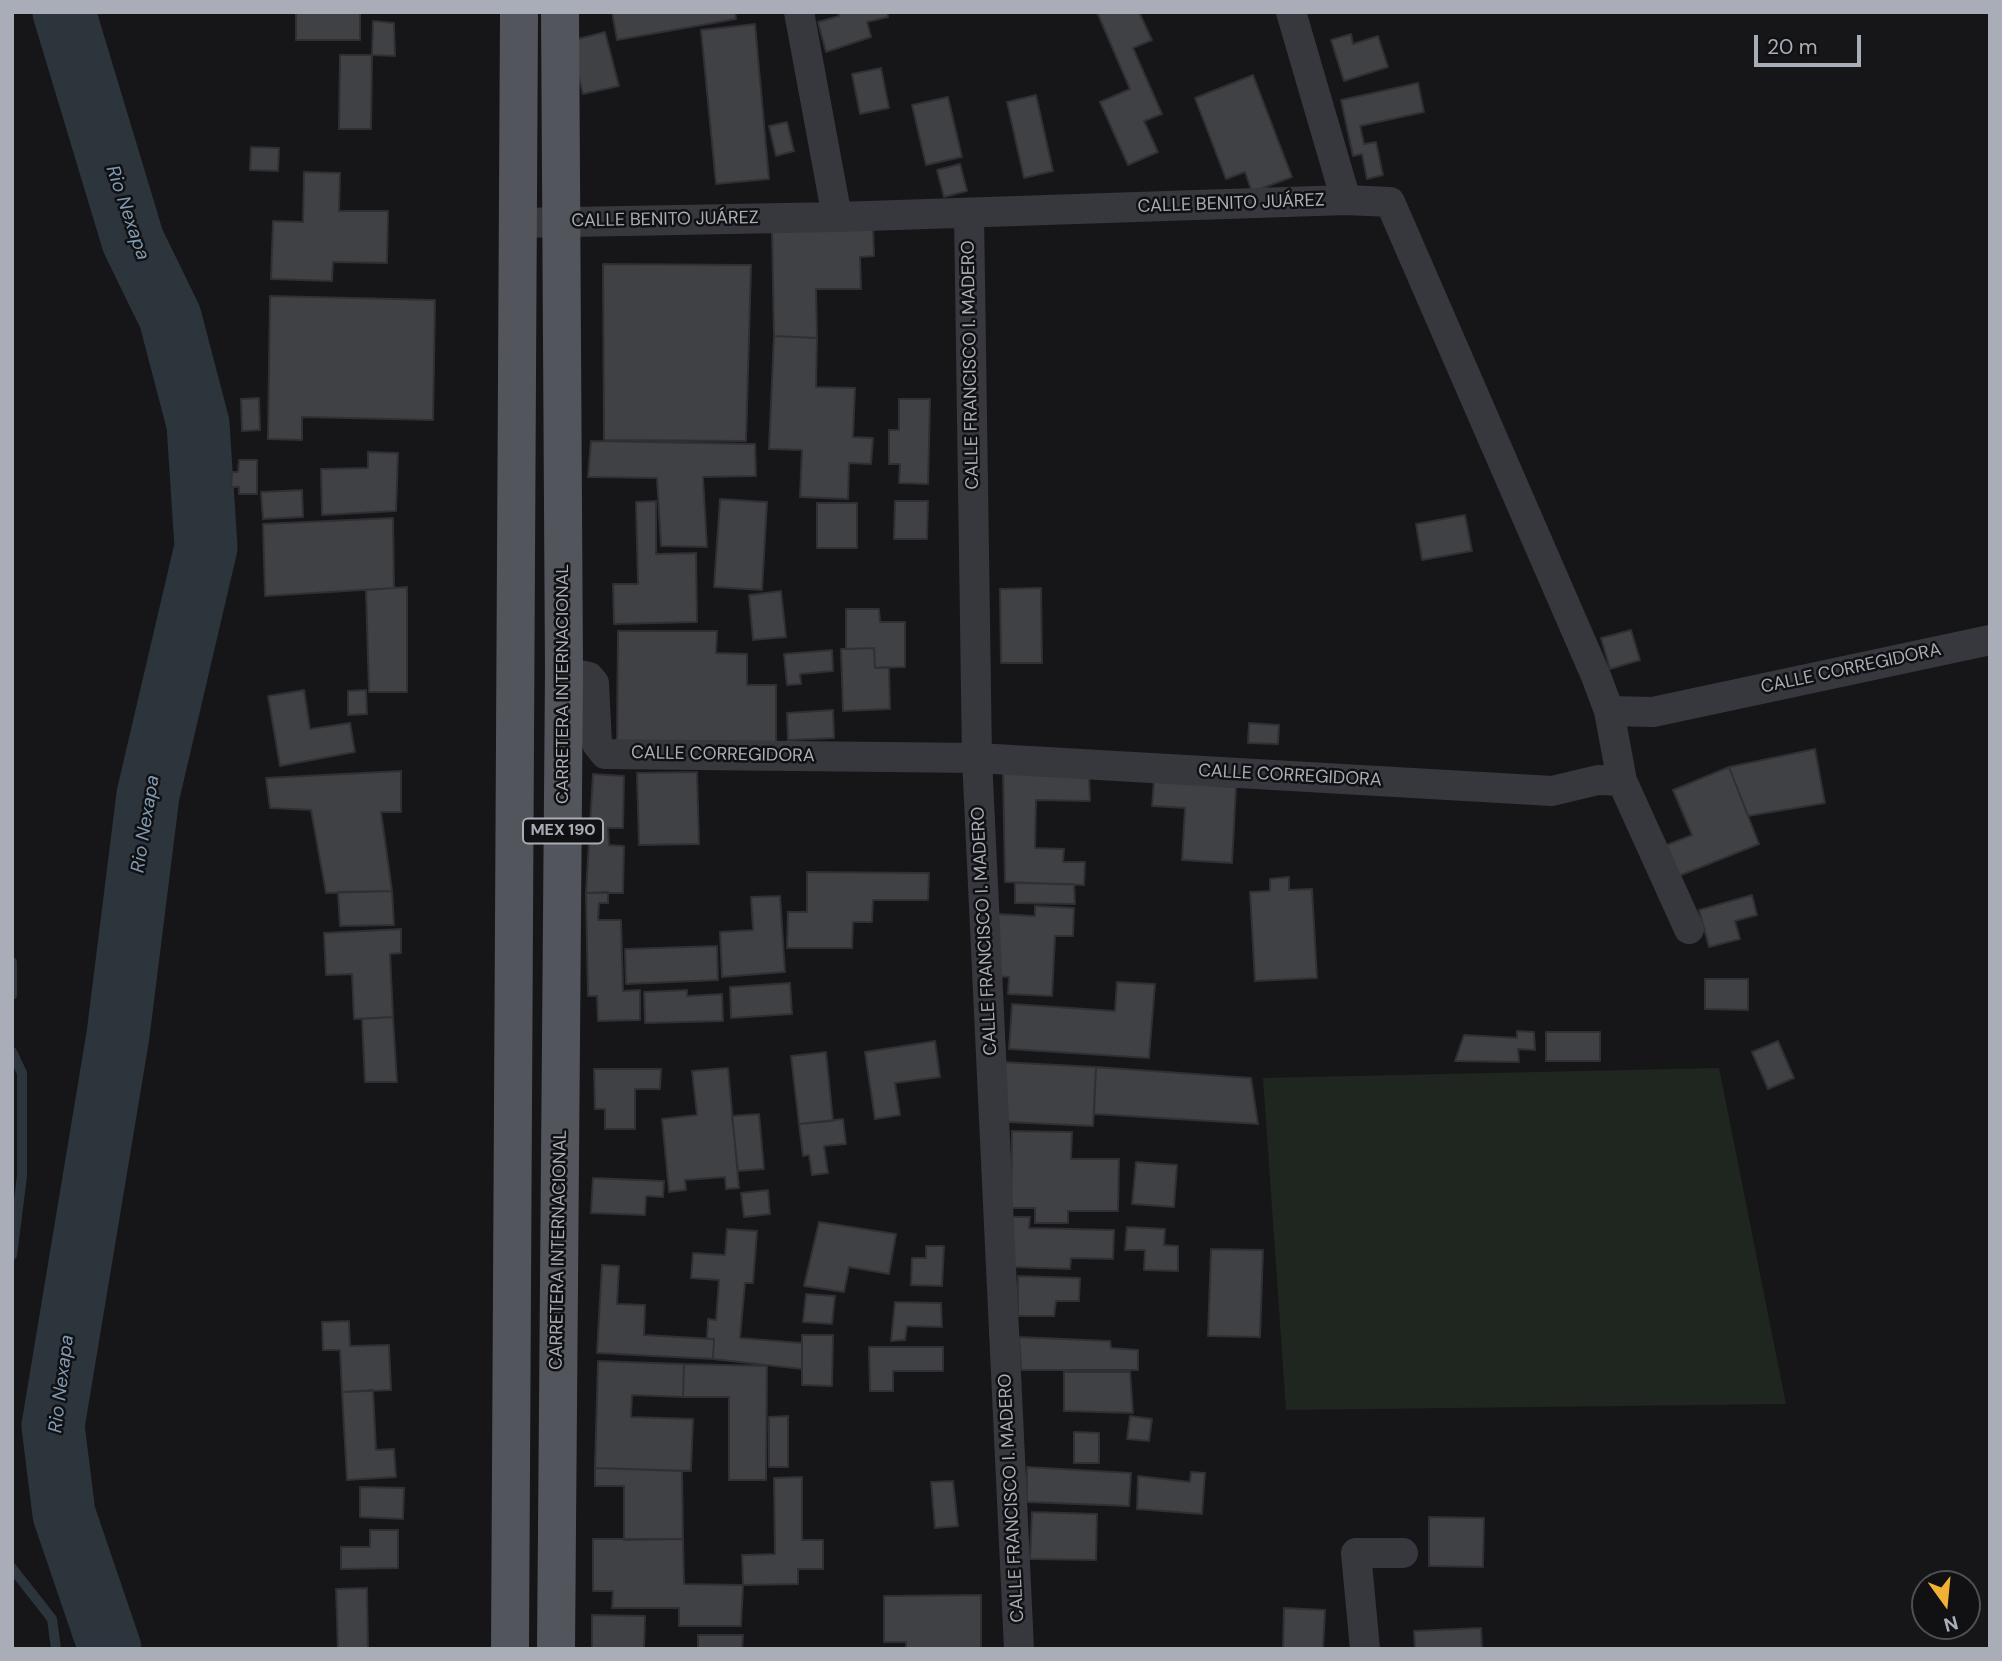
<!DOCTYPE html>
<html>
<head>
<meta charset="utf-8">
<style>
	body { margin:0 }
	#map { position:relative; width:2002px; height:1661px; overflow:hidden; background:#161618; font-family:"DM Sans",sans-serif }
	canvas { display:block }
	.frame { position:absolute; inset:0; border:14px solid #a8adb8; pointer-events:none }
	.north { position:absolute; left:1911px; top:1570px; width:70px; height:70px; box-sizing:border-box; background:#111113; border:2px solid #4d4f55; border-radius:50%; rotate:165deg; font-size:19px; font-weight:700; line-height:28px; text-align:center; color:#a8adb8 }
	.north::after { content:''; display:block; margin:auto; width:24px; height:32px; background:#f2b134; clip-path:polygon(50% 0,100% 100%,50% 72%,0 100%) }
	.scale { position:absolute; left:1754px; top:35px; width:107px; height:32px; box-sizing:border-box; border:4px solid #a8adb8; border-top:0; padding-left:9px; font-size:21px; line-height:24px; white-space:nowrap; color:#a8adb8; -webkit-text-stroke:5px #111113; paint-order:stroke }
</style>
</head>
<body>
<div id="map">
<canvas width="2002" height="1661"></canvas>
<div class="frame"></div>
<div class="north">N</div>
<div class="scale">20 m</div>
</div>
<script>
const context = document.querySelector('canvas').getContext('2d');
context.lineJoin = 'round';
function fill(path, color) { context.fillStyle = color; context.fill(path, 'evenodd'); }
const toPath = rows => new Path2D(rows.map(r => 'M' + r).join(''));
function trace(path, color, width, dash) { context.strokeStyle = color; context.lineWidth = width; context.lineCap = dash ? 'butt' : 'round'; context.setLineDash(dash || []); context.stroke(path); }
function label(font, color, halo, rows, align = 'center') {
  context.font = font + ' "DM Sans",sans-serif'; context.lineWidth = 5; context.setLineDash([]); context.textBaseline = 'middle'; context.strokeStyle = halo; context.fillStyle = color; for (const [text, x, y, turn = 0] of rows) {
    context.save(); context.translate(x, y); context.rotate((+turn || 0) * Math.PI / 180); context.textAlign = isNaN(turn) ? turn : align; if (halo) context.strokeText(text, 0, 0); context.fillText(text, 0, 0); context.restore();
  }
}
const green = toPath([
	[1719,1068,1786,1404,1286,1410,1263,1078]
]);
const stream = toPath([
	[12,962,12,995],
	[12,1052,22,1073,22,1176,12,1255],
	[12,1568,52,1619,56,1649]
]);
const river = toPath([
	[64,12,133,241,170,317,198,424,206,547,148,795,118,1035,53,1426,64,1514,110,1649]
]);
const building = toPath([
	[296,12,360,12,360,40,296,40,296,12],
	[612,12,735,12,736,19,617,40,612,12],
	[838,12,887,12,888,17,867,22,871,37,826,52,818,22,839,16,838,12],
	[1097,12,1139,12,1152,40,1133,48,1162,114,1144,121,1158,152,1128,165,1100,102,1130,89,1097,12],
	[373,21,394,23,395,56,372,55,373,21],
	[755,24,769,179,716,184,701,30,755,24],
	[605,32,619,86,583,94,570,41,605,32],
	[1351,34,1353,44,1378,36,1388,67,1344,81,1331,40,1351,34],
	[340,55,372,55,371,129,339,129,340,55],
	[881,68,889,108,860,114,852,74,881,68],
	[1253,75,1292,177,1252,192,1245,172,1226,179,1195,98,1253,75],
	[1418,83,1424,112,1360,126,1364,144,1376,142,1383,175,1367,179,1362,154,1353,156,1341,100,1418,83],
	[1036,95,1053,171,1024,178,1007,102,1036,95],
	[948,97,962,157,926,165,912,105,948,97],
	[787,122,794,151,776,156,769,126,787,122],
	[251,147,279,148,278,171,250,170,251,147],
	[960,164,967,191,944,197,937,170,960,164],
	[304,172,340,173,339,211,388,211,387,263,333,262,332,281,271,279,273,221,303,222,304,172],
	[873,227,874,256,860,257,861,289,816,289,817,338,774,336,772,229,873,227],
	[603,264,751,265,746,441,604,440,603,264],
	[270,296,435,300,433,420,302,417,302,440,268,439,270,296],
	[774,336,817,338,816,387,855,388,853,437,873,438,871,464,849,463,848,499,800,497,802,450,769,449,774,336],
	[259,398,260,430,242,431,241,399,259,398],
	[899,399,930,399,928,484,899,483,900,464,889,464,889,430,899,430,899,399],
	[591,441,755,444,756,476,703,477,707,547,661,546,657,478,588,477,591,441],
	[368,452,398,453,396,511,322,515,321,469,368,468,368,452],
	[239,460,257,460,257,494,239,494,239,487,231,487,232,472,238,472,239,460],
	[302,490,303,517,263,519,261,492,302,490],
	[720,499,767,502,762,590,714,587,720,499],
	[656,501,656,554,696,553,697,622,614,624,613,584,638,584,636,502,656,501],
	[895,501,928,501,927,539,894,539,895,501],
	[817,503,857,503,857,548,817,548,817,503],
	[1465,515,1472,551,1422,560,1416,524,1465,515],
	[393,518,394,588,265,596,263,524,393,518],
	[407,587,407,692,369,692,366,590,407,587],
	[1041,588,1042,663,1001,663,1000,589,1041,588],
	[781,591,786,637,753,640,749,595,781,591],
	[846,609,879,609,880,622,905,622,905,667,875,668,874,648,846,649,846,609],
	[1631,630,1640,660,1610,669,1601,638,1631,630],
	[618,631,717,631,716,653,747,654,747,685,776,685,776,742,617,741,618,631],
	[874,648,875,668,889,667,890,709,843,711,841,649,874,648],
	[832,650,833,671,800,674,801,684,787,685,784,654,832,650],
	[304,690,310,729,350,723,355,752,280,766,268,696,304,690],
	[366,690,367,714,348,715,348,691,366,690],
	[833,710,834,738,788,740,787,713,833,710],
	[1249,723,1279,725,1278,744,1248,743,1249,723],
	[1815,749,1825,803,1748,816,1729,767,1815,749],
	[1729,767,1759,844,1676,877,1664,846,1692,835,1673,790,1729,767],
	[401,771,401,812,381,812,392,891,326,893,311,810,270,808,266,778,401,771],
	[1003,771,1089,777,1090,801,1036,800,1035,848,1064,849,1063,862,1085,862,1084,885,1005,882,1003,771],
	[697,772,699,844,639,845,637,773,697,772],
	[593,774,624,776,623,828,608,828,609,845,624,846,623,893,586,893,593,774],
	[1154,781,1236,787,1232,863,1182,860,1185,808,1152,806,1154,781],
	[807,872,929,873,928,900,873,900,872,922,853,922,852,948,787,948,788,912,807,912,807,872],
	[1289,877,1289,890,1312,889,1317,978,1255,981,1250,892,1270,891,1270,879,1289,877],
	[1015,883,1074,884,1075,904,1015,903,1015,883],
	[392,891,394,925,340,926,338,892,392,891],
	[608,892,608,903,599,903,598,920,621,920,623,991,640,990,640,1020,598,1021,597,996,588,996,586,893,608,892],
	[1752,895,1757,915,1735,921,1740,939,1709,947,1699,910,1752,895],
	[780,896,785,972,722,977,720,932,753,930,751,897,780,896],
	[1035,906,1074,908,1073,936,1055,936,1052,996,1008,994,1009,977,994,976,997,914,1035,916,1035,906],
	[401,929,401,953,390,954,393,1017,354,1019,352,974,326,975,324,933,401,929],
	[717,946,718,980,626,984,625,949,717,946],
	[1705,979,1748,979,1748,1010,1705,1009,1705,979],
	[1117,982,1155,984,1149,1058,1009,1049,1012,1004,1115,1011,1117,982],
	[790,983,792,1014,731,1018,730,987,790,983],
	[687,990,687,996,722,994,723,1021,645,1023,644,992,687,990],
	[393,1017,397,1082,365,1082,362,1019,393,1017],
	[1517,1031,1534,1032,1535,1050,1518,1049,1519,1062,1455,1061,1464,1035,1517,1038,1517,1031],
	[1546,1032,1600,1032,1600,1061,1546,1061,1546,1032],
	[935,1041,940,1077,895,1083,900,1115,875,1119,865,1052,935,1041],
	[1778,1041,1794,1078,1768,1089,1752,1052,1778,1041],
	[826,1052,833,1121,799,1124,791,1056,826,1052],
	[1001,1062,1096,1067,1093,1126,1008,1122,1001,1062],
	[1096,1067,1251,1078,1258,1124,1094,1114,1096,1067],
	[728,1068,739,1188,726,1189,725,1177,685,1180,686,1190,669,1192,662,1119,697,1115,692,1071,728,1068],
	[594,1069,661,1069,660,1089,635,1089,635,1129,605,1129,605,1109,595,1109,594,1069],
	[759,1114,764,1169,738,1171,732,1116,759,1114],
	[843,1119,846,1144,824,1146,828,1173,812,1175,809,1155,803,1156,799,1124,843,1119],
	[1012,1131,1072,1132,1071,1159,1119,1159,1118,1211,1068,1211,1068,1223,1035,1223,1035,1208,1011,1208,1012,1131],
	[1136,1162,1177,1165,1174,1207,1132,1204,1136,1162],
	[593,1178,664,1181,663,1197,646,1196,645,1215,591,1213,593,1178],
	[768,1190,770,1214,744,1217,741,1193,768,1190],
	[1012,1217,1030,1217,1029,1228,1114,1230,1113,1259,1071,1258,1070,1269,1011,1267,1012,1217],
	[819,1222,896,1234,889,1274,849,1267,844,1292,804,1286,819,1222],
	[1127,1227,1165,1229,1164,1245,1178,1246,1178,1271,1144,1270,1145,1250,1125,1250,1127,1227],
	[727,1229,757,1231,753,1283,745,1283,740,1338,802,1343,802,1369,713,1359,714,1339,707,1339,708,1319,716,1320,719,1280,691,1278,693,1253,725,1255,727,1229],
	[926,1246,944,1246,942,1286,911,1285,912,1258,926,1258,926,1246],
	[1211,1249,1263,1250,1260,1337,1208,1336,1211,1249],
	[602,1265,619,1266,617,1304,645,1305,644,1335,714,1339,713,1359,597,1353,602,1265],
	[1018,1276,1080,1278,1079,1301,1056,1301,1054,1316,1018,1316,1018,1276],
	[806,1294,835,1296,832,1324,803,1322,806,1294],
	[895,1302,941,1303,942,1327,907,1326,905,1340,891,1341,895,1302],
	[349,1321,350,1346,389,1345,391,1390,342,1392,340,1350,323,1350,322,1322,349,1321],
	[802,1335,833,1335,832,1386,802,1385,802,1335],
	[1019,1337,1110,1341,1111,1348,1138,1350,1138,1370,1021,1370,1019,1337],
	[869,1347,943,1347,943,1371,893,1371,893,1391,870,1391,869,1347],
	[598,1361,684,1364,683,1397,632,1395,631,1417,693,1419,691,1471,595,1468,598,1361],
	[684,1364,767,1366,766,1480,729,1480,729,1397,683,1397,684,1364],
	[1064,1372,1130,1372,1133,1413,1064,1411,1064,1372],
	[373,1390,376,1450,394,1449,396,1477,347,1480,342,1392,373,1390],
	[788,1416,788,1467,769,1467,769,1417,788,1416],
	[1130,1416,1152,1419,1149,1441,1127,1439,1130,1416],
	[1074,1432,1099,1433,1099,1463,1074,1463,1074,1432],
	[1027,1467,1131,1473,1129,1506,1027,1502,1027,1467],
	[595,1468,682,1471,683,1539,624,1540,624,1486,595,1486,595,1468],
	[1191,1472,1205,1473,1202,1514,1137,1509,1138,1476,1190,1482,1191,1472],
	[802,1477,802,1540,823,1540,823,1569,798,1569,798,1584,743,1585,742,1555,775,1554,774,1478,802,1477],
	[953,1481,958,1526,935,1528,931,1482,953,1481],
	[360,1487,404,1488,403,1519,360,1517,360,1487],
	[1032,1512,1097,1514,1096,1560,1030,1559,1032,1512],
	[1429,1517,1484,1518,1483,1567,1429,1566,1429,1517],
	[370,1530,398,1530,398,1568,341,1569,341,1547,370,1547,370,1530],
	[593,1539,683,1539,684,1584,743,1585,741,1626,679,1626,679,1608,612,1608,613,1591,593,1591,593,1539],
	[367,1588,368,1649,338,1649,336,1589,367,1588],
	[981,1595,981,1649,906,1649,906,1642,884,1642,884,1596,981,1595],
	[1284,1608,1325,1610,1323,1649,1283,1649,1284,1608],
	[592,1615,645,1616,644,1649,592,1649,592,1615],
	[1481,1628,1482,1649,1415,1649,1414,1631,1481,1628],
	[698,1635,743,1635,742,1649,698,1649,698,1635]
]);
const street = toPath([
	[799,12,837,217],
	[1291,12,1346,200],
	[969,213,977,758,1019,1649],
	[518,223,837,217,1346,200,1390,202,1596,676,1609,711,1622,781,1598,780,1552,791,977,758,605,754,597,744,594,683,589,677,564,672],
	[1609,711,1653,712,1990,640],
	[1622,781,1689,929],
	[1365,1649,1356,1553,1403,1553]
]);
const primary = toPath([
	[510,1649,519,12],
	[556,1649,564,672,560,12]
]);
const shields = [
	[563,831,80]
];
const shieldNames = [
	["MEX 190",563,831]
];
const streetNames = [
	["CALLE BENITO JUÁREZ",1231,204,-2],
	["CALLE BENITO JUÁREZ",665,220,-1],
	["CALLE FRANCISCO I. MADERO",971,365,-91],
	["CALLE CORREGIDORA",1851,669,-12],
	["CARRETERA INTERNACIONAL",563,684,-90],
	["CALLE CORREGIDORA",723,755,1],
	["CALLE CORREGIDORA",1290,776,3],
	["CALLE FRANCISCO I. MADERO",985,931,-93],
	["CARRETERA INTERNACIONAL",559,1250,-89],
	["CALLE FRANCISCO I. MADERO",1012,1498,-93]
];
const waterNames = [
	["Rio Nexapa",127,213,71],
	["Rio Nexapa",146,824,-81],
	["Rio Nexapa",62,1384,-83]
];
fill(green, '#1e261f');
trace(stream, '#2c353c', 10);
trace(river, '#2c353c', 63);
fill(building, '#404145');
trace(building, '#303034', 2);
trace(street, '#37383d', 30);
trace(primary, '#53555c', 38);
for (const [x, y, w] of shields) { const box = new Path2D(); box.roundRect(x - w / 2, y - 12.5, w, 25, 5); context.fillStyle = '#111113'; context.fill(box); trace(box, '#a8adb8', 2); }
label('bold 16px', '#a8adb8', null, shieldNames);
label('18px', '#a8adb8', '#111113', streetNames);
label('italic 19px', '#7f9bb3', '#111113', waterNames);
</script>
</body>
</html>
